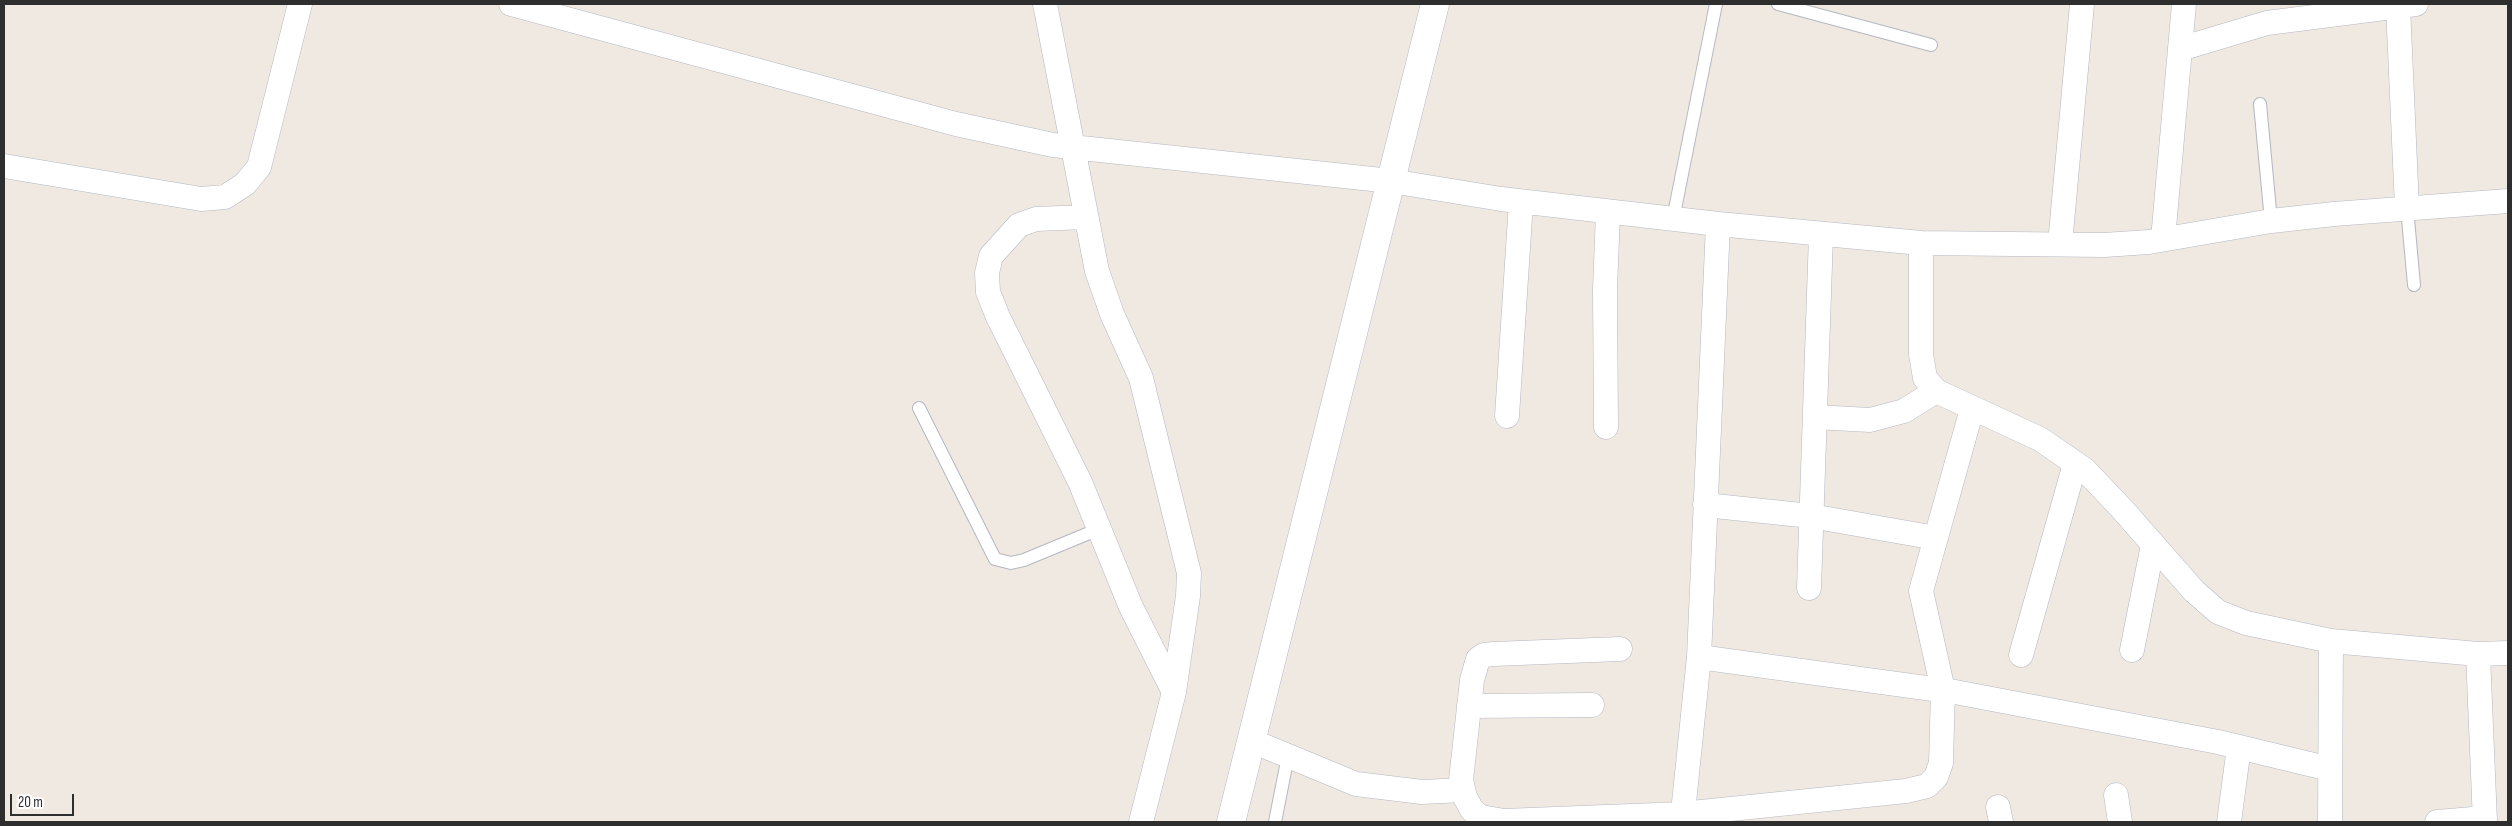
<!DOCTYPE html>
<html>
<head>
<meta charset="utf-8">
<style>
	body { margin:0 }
	#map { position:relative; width:2512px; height:826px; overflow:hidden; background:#efe9e1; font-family:"Sofia Sans Condensed",sans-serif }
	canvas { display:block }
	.frame { position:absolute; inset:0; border:5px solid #2e2e2e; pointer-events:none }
	.scale { position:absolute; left:10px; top:794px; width:64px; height:22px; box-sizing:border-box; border:2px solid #2e2e2e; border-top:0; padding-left:6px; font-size:15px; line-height:18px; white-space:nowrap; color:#2e2e2e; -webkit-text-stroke:4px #fff; paint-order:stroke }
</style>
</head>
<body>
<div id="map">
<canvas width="2512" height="826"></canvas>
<div class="frame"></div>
<div class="scale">20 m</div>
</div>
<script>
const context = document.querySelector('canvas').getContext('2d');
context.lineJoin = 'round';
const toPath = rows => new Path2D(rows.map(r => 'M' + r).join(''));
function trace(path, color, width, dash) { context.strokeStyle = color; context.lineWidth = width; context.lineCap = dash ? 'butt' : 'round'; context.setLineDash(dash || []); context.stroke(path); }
const lane = toPath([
	[1778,4,1931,45],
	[2260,104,2271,221],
	[2407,208,2414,285],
	[1673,219,1716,4],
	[919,408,995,559,1011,563,1024,560,1099,529],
	[1275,822,1288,756]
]);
const street = toPath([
	[511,4,956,124,1053,145,1391,181,1501,199,1718,224,1921,243,1921,354,1925,378,1936,391,2040,439,2085,470,2123,510,2194,591,2218,612,2246,623,2331,641,2330,822],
	[1045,4,1097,271,1112,314,1141,378,1189,573,1188,596,1174,692,1141,822],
	[2398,6,2407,208],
	[2180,49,2267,23,2416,4],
	[4,166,201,199,225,197,245,184,259,167,300,4],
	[1086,217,1036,219,1019,225,991,256,987,273,988,292,998,317,1080,482,1131,607,1174,692],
	[2163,239,2184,4],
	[1921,243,2104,245,2149,242,2271,221,2334,214,2508,201],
	[2060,244,2082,4],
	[1507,416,1521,202],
	[1815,417,1870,420,1904,411,1936,391],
	[1606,427,1605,290,1608,212],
	[1705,505,1811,516,1936,538],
	[1809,588,1821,235],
	[2331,641,2478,654,2508,653],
	[1620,649,1494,654,1484,655,1478,659,1472,680,1461,780,1465,797,1472,810,1481,817,1504,821,1682,814,1906,791,1927,786,1936,777,1941,763,1943,690,1921,591,1972,409],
	[2132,650,2153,545],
	[2478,654,2485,822],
	[2021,655,2075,464],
	[1699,657,1955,692,2218,742,2330,769],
	[1469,706,1592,705],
	[1252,741,1356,784,1422,792,1463,790],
	[2116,795,2120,822],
	[1998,807,2001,822],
	[1682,822,1699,657,1718,224],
	[2229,822,2239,747],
	[2437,822,2485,818]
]);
const secondary = toPath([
	[1231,822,1435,4]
]);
trace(lane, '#b4b7c1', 14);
trace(street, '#b4b7c1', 25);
trace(secondary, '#b4b7c1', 29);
trace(lane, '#fff', 12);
trace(street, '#fff', 24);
trace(secondary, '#fff', 28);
</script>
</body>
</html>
